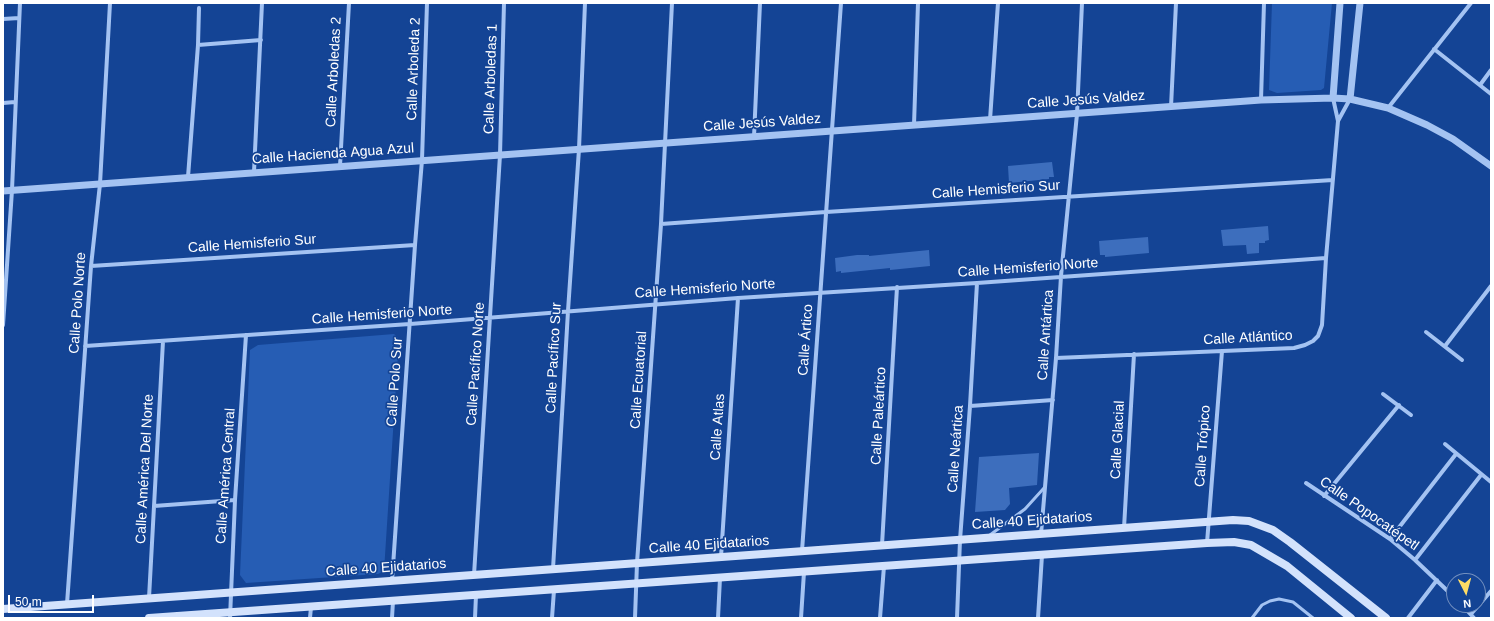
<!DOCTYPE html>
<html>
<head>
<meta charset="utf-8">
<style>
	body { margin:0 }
	#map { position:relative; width:1494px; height:621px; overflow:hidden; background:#144495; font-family:Arial,sans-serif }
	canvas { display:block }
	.frame { position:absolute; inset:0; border:4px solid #fff; pointer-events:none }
	.north { position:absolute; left:1446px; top:573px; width:40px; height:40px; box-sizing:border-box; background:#144495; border:1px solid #728fbf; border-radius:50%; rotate:174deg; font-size:11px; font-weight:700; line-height:16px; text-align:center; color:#fff }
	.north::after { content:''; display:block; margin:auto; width:14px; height:18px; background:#ffdc65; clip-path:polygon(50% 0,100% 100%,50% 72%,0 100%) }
	.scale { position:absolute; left:8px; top:595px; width:86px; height:18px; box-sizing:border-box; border:2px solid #fff; border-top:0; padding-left:5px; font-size:12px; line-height:14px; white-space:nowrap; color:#fff; -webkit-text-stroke:3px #144495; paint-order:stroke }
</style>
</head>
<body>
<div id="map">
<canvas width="1494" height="621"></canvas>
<div class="frame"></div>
<div class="north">N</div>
<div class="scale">50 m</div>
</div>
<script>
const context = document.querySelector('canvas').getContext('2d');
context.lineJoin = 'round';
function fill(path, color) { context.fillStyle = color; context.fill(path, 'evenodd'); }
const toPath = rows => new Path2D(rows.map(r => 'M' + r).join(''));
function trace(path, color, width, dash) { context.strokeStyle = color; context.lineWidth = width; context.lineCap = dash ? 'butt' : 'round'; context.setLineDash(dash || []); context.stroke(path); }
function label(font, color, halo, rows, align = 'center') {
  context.font = font + ' Arial,sans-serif'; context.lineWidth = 3.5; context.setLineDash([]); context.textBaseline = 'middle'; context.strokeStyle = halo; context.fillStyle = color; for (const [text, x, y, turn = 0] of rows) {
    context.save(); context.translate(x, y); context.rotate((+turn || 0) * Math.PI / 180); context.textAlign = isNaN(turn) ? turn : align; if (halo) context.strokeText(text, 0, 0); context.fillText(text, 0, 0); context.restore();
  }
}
const green = toPath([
	[1272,3,1332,3,1324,88,1321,90,1277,93,1269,90],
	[394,334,399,339,384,571,378,574,246,583,240,575,250,350,258,345]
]);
const building = toPath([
	[1052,162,1054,177,1049,177,1049,179,1009,183,1008,166],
	[1268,226,1269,240,1265,241,1265,243,1259,243,1259,253,1247,254,1246,245,1223,246,1221,230],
	[1148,237,1149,253,1105,257,1105,255,1100,255,1099,241],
	[929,250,930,266,890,270,890,268,841,273,841,271,836,272,835,258,857,255,869,255,869,256],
	[1039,453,1037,485,1009,488,1010,504,1005,510,975,512,979,457]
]);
const service = toPath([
	[990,535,1025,509,1044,488],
	[1252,618,1262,605,1270,601,1279,599,1293,602,1313,618]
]);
const minor = toPath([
	[3,19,19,18],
	[198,45,261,40],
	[1434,49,1491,94],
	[1480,85,1491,70],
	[1261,100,1264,3],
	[3,103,15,102],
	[1171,107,1176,3],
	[1388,108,1471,3],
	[990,120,998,3],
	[1338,121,1350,99],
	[914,125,918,3],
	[754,137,760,3],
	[340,166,349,3],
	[254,172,262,3],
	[188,177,198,45,199,8],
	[661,224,826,212,1333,180],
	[91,266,415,245],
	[3,325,12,190,20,3],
	[1426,332,1462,360],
	[85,346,410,324,738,298,977,283,1326,258],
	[1445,346,1491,286],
	[1056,358,1294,348,1305,345,1313,341,1318,336,1322,325,1326,258,1338,121,1333,98],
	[1383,394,1411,415],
	[970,406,1053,400],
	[1445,444,1491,482],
	[1306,483,1390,539,1415,560,1454,597],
	[1324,496,1399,405],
	[154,506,235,500],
	[1124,528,1134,354],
	[1041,534,1056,358,1061,276,1077,114,1082,3],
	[1390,539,1456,454],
	[1207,543,1222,351],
	[882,545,897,287],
	[802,551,841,3],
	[721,557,738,298],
	[1415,560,1481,475],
	[553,569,568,311,579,149,585,3],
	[474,575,500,155,504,3],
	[392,581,415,245,422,160,427,3],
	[149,598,163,341],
	[67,604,91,266,100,184,110,3],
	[1462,605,1474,618],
	[1471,614,1491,591],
	[230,618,235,500,246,335],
	[310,618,311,607],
	[392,618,393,601],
	[475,618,476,595],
	[552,618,554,590],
	[635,618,637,563,661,224,672,3],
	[718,618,720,578],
	[801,618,804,572],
	[880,618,884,566],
	[957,618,960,540,970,406,977,283],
	[1038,618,1042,555],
	[1408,618,1437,580]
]);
const tertiary = toPath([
	[1333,98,1340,3],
	[1350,99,1360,3],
	[3,191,1261,100,1333,98,1350,99,1388,108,1427,125,1453,139,1491,166]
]);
const secondary = toPath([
	[3,609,1233,520,1249,521,1273,530,1290,542,1386,618],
	[149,618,1207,543,1234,542,1251,545,1287,566,1351,618]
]);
const streetNames = [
	["Calle Arboleda 2",414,69,-88],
	["Calle Arboledas 2",334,72,-87],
	["Calle Arboledas 1",491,79,-88],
	["Calle Jesús Valdez",1086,100,-4],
	["Calle Jesús Valdez",762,123,-4],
	["Calle Hacienda Agua Azul",333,154,-4],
	["Calle Hemisferio Sur",996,190,-4],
	["Calle Hemisferio Sur",252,244,-4],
	["Calle Hemisferio Norte",1028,268,-4],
	["Calle Hemisferio Norte",705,289,-4],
	["Calle Polo Norte",78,303,-86],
	["Calle Hemisferio Norte",382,315,-4],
	["Calle Antártica",1046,335,-86],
	["Calle Atlántico",1248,338,-3],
	["Calle Ártico",806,340,-86],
	["Calle Pacífico Sur",554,358,-87],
	["Calle Pacífico Norte",476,364,-86],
	["Calle Ecuatorial",639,380,-86],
	["Calle Polo Sur",395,382,-86],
	["Calle Paleártico",879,416,-87],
	["Calle Atlas",718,427,-86],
	["Calle Glacial",1118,440,-87],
	["Calle Trópico",1203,446,-86],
	["Calle Neártica",956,449,-86],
	["Calle América Del Norte",145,469,-87],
	["Calle América Central",226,476,-86],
	["Calle Popocatépetl",1369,514,35],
	["Calle 40 Ejidatarios",1032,521,-4],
	["Calle 40 Ejidatarios",709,545,-4],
	["Calle 40 Ejidatarios",386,568,-4]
];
fill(green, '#265db4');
fill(building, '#3d6ebd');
trace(service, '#a4c3f2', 3);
trace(minor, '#a4c3f2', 4);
trace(tertiary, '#a4c3f2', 7);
trace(secondary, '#d3e2fc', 8);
label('14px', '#fff', '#144495', streetNames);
</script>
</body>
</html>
